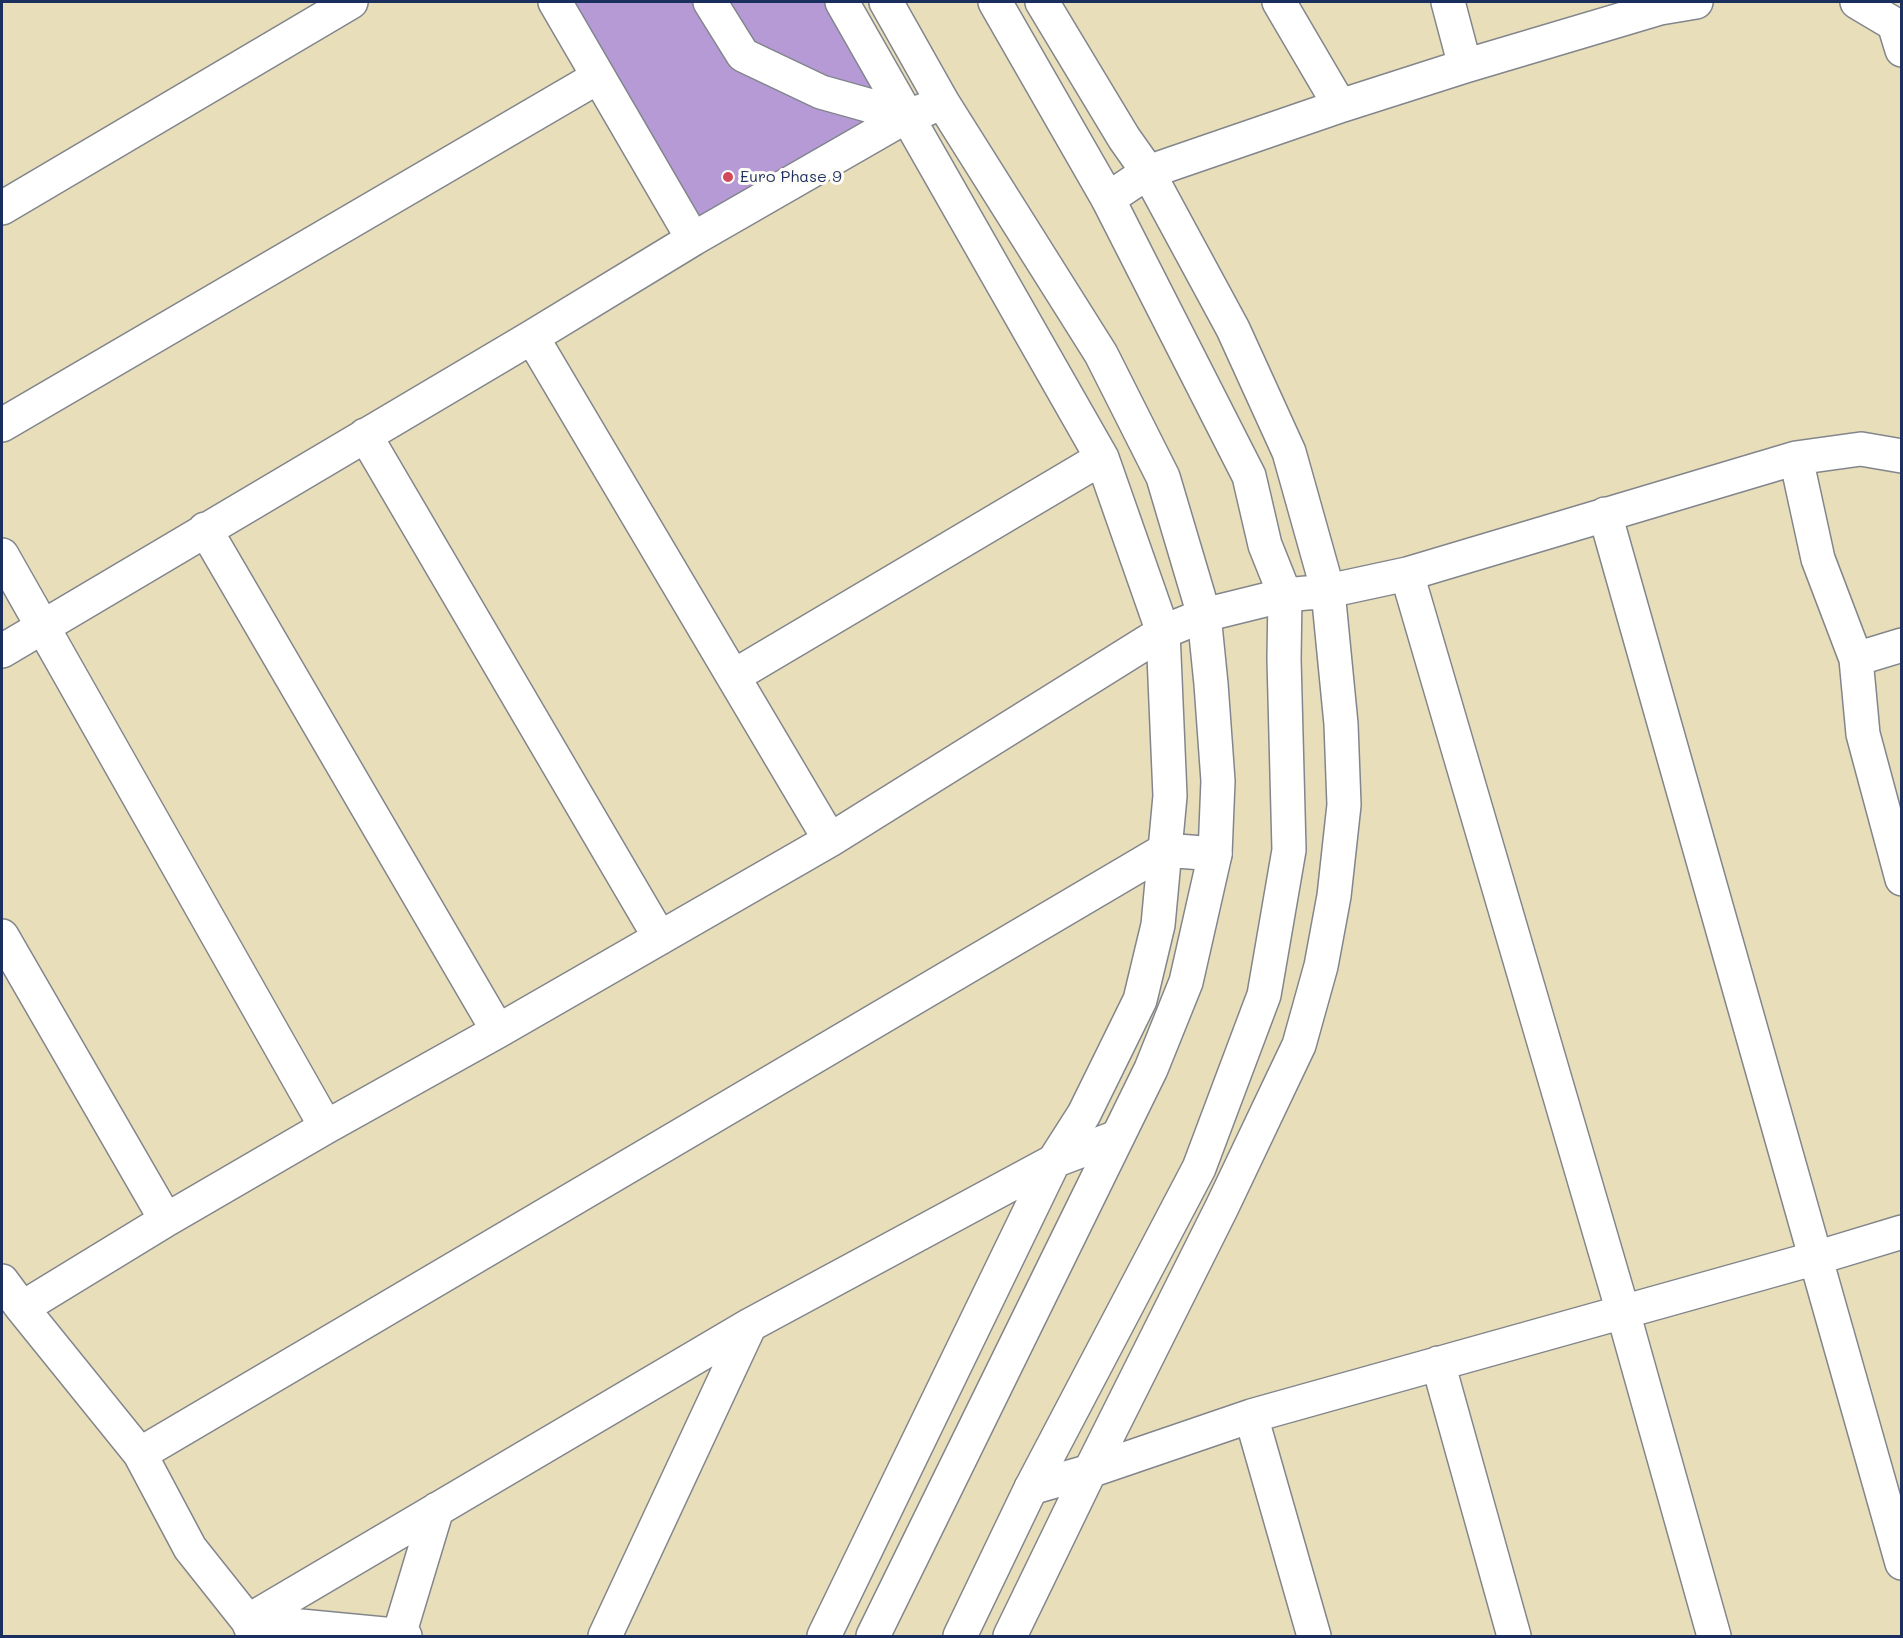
<!DOCTYPE html>
<html>
<head>
<meta charset="utf-8">
<style>
	body { margin:0 }
	#map { position:relative; width:1903px; height:1638px; overflow:hidden; background:#e9deba; font-family:Mali,sans-serif }
	canvas { display:block }
	.frame { position:absolute; inset:0; border:3px solid #1b2f5e; pointer-events:none }
</style>
</head>
<body>
<div id="map">
<canvas width="1903" height="1638"></canvas>
<div class="frame"></div>
</div>
<script>
const context = document.querySelector('canvas').getContext('2d');
context.lineJoin = 'round';
function fill(path, color) { context.fillStyle = color; context.fill(path, 'evenodd'); }
const toPath = rows => new Path2D(rows.map(r => 'M' + r).join(''));
function trace(path, color, width, dash) { context.strokeStyle = color; context.lineWidth = width; context.lineCap = dash ? 'butt' : 'round'; context.setLineDash(dash || []); context.stroke(path); }
function label(font, color, halo, rows, align = 'center') {
  context.font = font + ' Mali,sans-serif'; context.lineWidth = 6; context.setLineDash([]); context.textBaseline = 'middle'; context.strokeStyle = halo; context.fillStyle = color; for (const [text, x, y, turn = 0] of rows) {
    context.save(); context.translate(x, y); context.rotate((+turn || 0) * Math.PI / 180); context.textAlign = isNaN(turn) ? turn : align; if (halo) context.strokeText(text, 0, 0); context.fillText(text, 0, 0); context.restore();
  }
}
const building = toPath([
	[554,2,842,2,907,116,693,239]
]);
const minor = toPath([
	[555,2,693,239],
	[710,2,743,55,821,92,907,116],
	[1279,2,1340,106],
	[1448,2,1465,66],
	[1857,2,1894,24,1902,50],
	[1108,199,1148,172,1340,106,1465,66,1660,8,1696,2],
	[2,208,351,2],
	[532,337,830,840],
	[2,425,598,77],
	[365,435,660,938],
	[1796,458,1818,559,1856,659,1863,734,1902,879],
	[1605,514,1902,1563],
	[205,529,498,1031],
	[2,555,326,1127],
	[1407,574,1623,1312,1714,1636],
	[2,651,532,337,693,239,907,116,927,109],
	[1856,659,1902,645],
	[734,676,1102,458],
	[2,936,166,1220],
	[2,1281,22,1308,140,1454,190,1548,248,1621,254,1636],
	[22,1308,166,1220,326,1127,498,1031,830,840,1163,632,1204,615,1285,595,1328,591,1407,574,1796,458,1861,449,1902,456],
	[1438,1363,1514,1636],
	[1251,1416,1314,1636],
	[140,1454,1165,850,1215,854],
	[1031,1488,1090,1471,1251,1416,1816,1258,1902,1232],
	[248,1621,750,1325,1054,1161,1117,1137],
	[248,1621,405,1636],
	[399,1635,437,1509],
	[605,1636,750,1325],
	[824,1636,1054,1161,1084,1114,1140,1000,1158,925,1170,796,1163,632,1102,458,842,2],
	[1010,1636,1090,1471,1222,1207,1299,1045,1321,966,1334,896,1344,805,1341,724,1328,591,1289,452,1233,329,1148,172,1124,138,1042,2]
]);
const primary = toPath([
	[873,1636,1151,1069,1186,982,1215,854,1218,781,1211,684,1204,615,1163,477,1101,354,943,103,886,2],
	[960,1636,1031,1488,1199,1168,1264,995,1289,850,1284,659,1285,595,1265,545,1249,476,1108,199,995,2]
]);
const markers = [
	[728,177,6,"#d1495b"]
];
const poiNames = [
	["Euro Phase 9",740,177]
];
fill(building, '#b59ad6');
trace(minor, '#82868c', 36);
trace(primary, '#82868c', 36);
trace(minor, '#fff', 33);
trace(primary, '#fff', 33);
for (const [x, y, r, color] of markers) { const dot = new Path2D(); dot.arc(x, y, r, 0, 2 * Math.PI); context.fillStyle = color; context.fill(dot); trace(dot, '#fdfcf7', 2); }
label('16px', '#1b2f5e', '#fdfcf7', poiNames, 'left');
</script>
</body>
</html>
